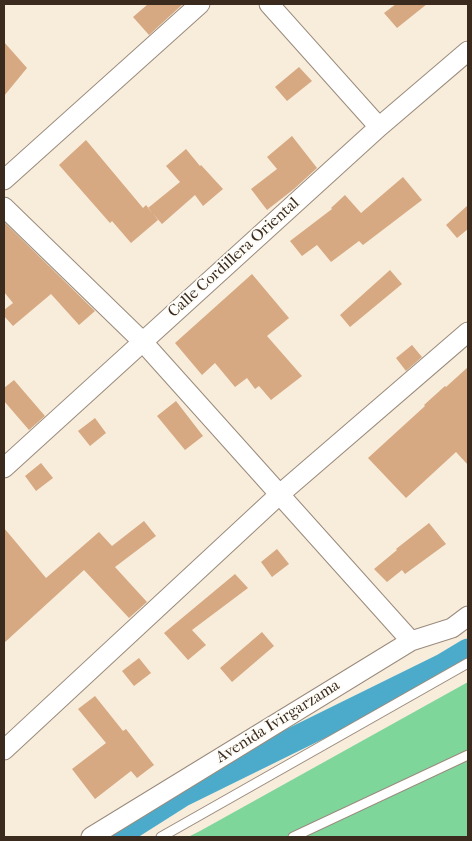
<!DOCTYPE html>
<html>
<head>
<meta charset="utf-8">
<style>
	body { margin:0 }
	#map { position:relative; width:472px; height:841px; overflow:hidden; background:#f8ecdb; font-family:"IM FELL French Canon",serif }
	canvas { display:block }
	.frame { position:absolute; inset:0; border:5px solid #3b2a1e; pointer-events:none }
</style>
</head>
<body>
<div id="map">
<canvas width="472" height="841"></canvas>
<div class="frame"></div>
</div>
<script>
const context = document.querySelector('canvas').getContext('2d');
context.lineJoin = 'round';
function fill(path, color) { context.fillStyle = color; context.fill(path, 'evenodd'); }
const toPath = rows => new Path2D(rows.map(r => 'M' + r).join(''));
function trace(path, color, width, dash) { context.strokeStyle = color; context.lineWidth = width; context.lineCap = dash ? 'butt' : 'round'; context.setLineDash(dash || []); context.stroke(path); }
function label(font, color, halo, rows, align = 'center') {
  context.font = font + ' "IM FELL French Canon",serif'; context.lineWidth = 4; context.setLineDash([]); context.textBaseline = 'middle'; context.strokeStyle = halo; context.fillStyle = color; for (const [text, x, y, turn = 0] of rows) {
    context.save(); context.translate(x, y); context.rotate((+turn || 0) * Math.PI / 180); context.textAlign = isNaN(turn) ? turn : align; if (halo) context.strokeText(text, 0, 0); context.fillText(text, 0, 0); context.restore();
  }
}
const green = toPath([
	[468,682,468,837,188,837,200,831]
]);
const canal = toPath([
	[115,837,183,794,443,666,468,651]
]);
const building = toPath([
	[148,4,183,4,149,35,133,17],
	[396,4,427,4,397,28,384,13],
	[4,42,27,68,4,96],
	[299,67,312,81,287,101,275,87],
	[292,136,317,168,294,189,267,210,251,189,277,169,267,157],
	[86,140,143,208,146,205,158,220,131,243,112,221,110,223,59,165],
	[186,149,200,166,201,165,223,189,203,206,195,195,162,224,148,208,180,182,166,166],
	[403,177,422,200,363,245,359,241,331,262,317,245,302,256,290,241,332,209,331,208,345,195,361,213],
	[468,205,468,229,457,238,446,225],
	[4,222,95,311,79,325,51,294,13,326,4,316,4,310,13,303,4,292],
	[390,270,402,284,350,327,340,315],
	[252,274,289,318,267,336,302,376,271,400,259,386,255,389,247,378,235,387,215,363,202,375,175,343],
	[412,345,422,357,406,371,396,358],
	[468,367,468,465,456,452,406,498,368,458,425,406,424,405,445,386,446,387],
	[14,380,45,416,29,430,4,401,4,388],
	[176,401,203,436,185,450,157,416],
	[95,418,106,433,90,446,78,431],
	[41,463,53,478,36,491,25,476],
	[144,521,156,536,115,567,147,602,129,618,84,570,4,643,4,528,46,578,99,532,112,546],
	[429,523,446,544,405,574,402,570,387,582,374,569,397,550,396,549],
	[277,549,289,564,272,577,261,562],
	[235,574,248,588,192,630,206,645,188,660,164,633],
	[262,632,274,646,232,682,220,668],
	[139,658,151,673,134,686,122,671],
	[95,696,123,731,126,729,154,765,137,778,131,771,95,799,72,769,106,743,78,709]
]);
const service = toPath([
	[161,837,468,663],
	[293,837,468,755]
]);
const minor = toPath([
	[269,4,379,127],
	[4,180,200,4],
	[4,207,142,341,411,641],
	[4,468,379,127,468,51],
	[4,750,280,494,468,332],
	[91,837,411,641,452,628,468,616]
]);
const streetNames = [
	["Calle Cordillera Oriental",234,258,-42],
	["Avenida Ivirgarzama",278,722,-32]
];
fill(green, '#7ed69b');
trace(canal, '#4cabcb', 25);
fill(building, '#d6a982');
trace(service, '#9a8b7c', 11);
trace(minor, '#9a8b7c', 21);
trace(service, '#fff', 9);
trace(minor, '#fff', 19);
label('16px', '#3b2a1e', '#fdfcf7', streetNames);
</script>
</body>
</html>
